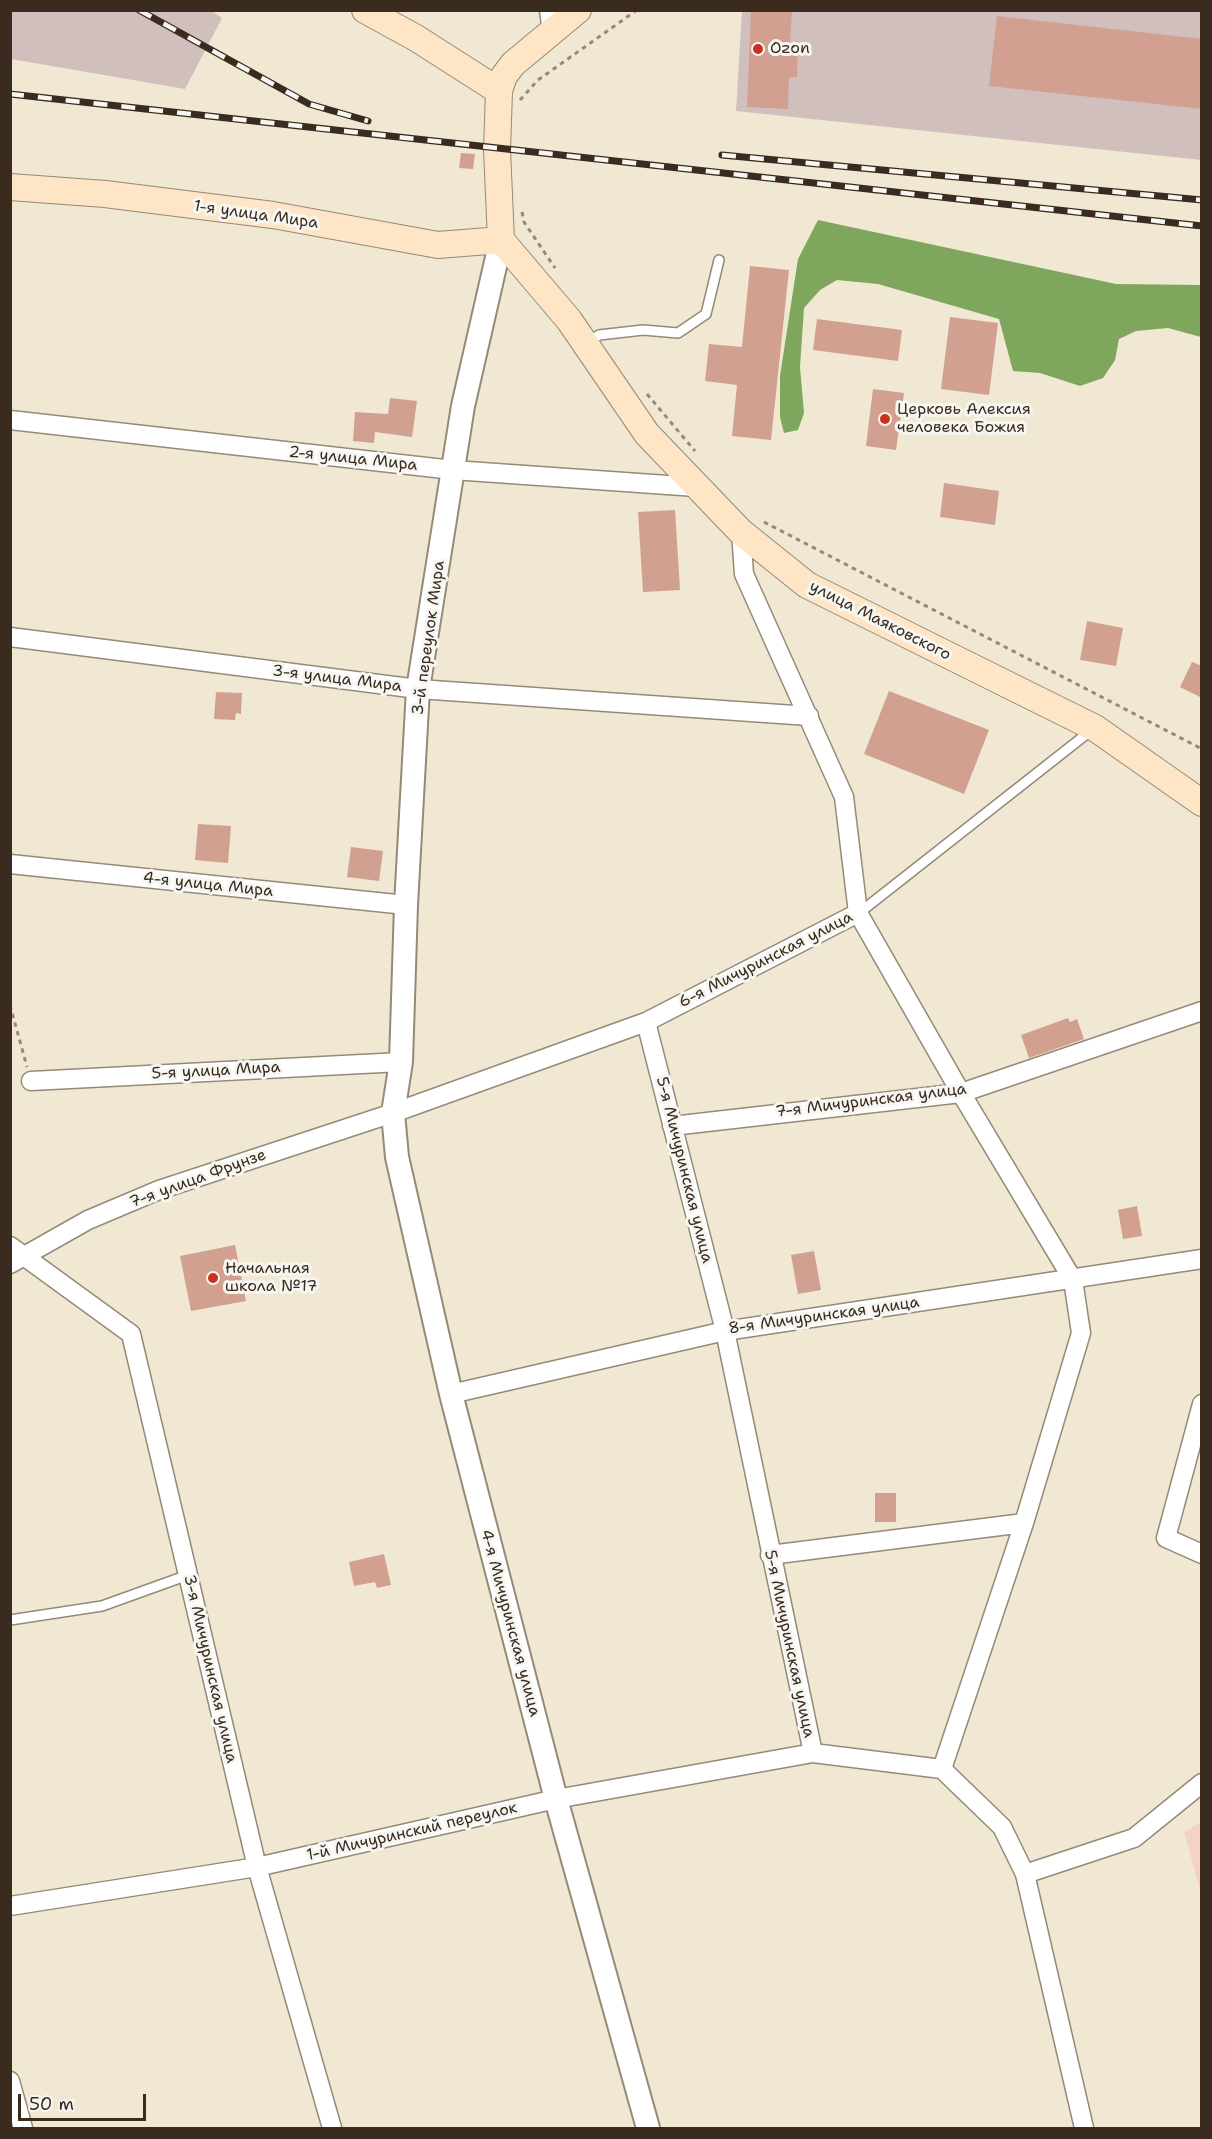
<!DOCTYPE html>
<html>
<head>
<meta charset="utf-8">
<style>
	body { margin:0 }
	#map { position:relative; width:1212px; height:2139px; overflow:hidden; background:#f0e8d3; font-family:"Shantell Sans",sans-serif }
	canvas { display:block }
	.frame { position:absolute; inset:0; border:12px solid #3b2a1e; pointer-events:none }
	.scale { position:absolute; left:18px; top:2094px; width:128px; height:27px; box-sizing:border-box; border:3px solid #3b2a1e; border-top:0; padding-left:8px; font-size:18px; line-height:21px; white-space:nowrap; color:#3b2a1e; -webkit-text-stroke:4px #f6f6f2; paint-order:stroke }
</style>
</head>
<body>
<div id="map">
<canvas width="1212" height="2139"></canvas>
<div class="frame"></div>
<div class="scale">50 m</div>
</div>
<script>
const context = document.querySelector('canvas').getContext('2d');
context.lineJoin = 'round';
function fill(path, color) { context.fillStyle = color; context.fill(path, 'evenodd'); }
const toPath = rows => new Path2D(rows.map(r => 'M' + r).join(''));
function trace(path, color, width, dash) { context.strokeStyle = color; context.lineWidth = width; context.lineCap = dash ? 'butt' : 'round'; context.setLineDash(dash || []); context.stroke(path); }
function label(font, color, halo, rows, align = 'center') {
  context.font = font + ' "Shantell Sans",sans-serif'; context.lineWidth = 6; context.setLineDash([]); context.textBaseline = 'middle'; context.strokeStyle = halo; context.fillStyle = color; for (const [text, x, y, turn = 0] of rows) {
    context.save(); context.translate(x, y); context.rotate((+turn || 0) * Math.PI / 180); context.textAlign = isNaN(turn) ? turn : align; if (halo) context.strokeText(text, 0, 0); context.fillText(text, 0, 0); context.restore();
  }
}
const built = toPath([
	[1201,1822,1201,1894,1184,1832]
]);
const industrial = toPath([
	[210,10,222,18,185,89,11,59,11,11],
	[742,11,1201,11,1201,160,736,111]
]);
const forest = toPath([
	[818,220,1116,284,1201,285,1201,337,1168,328,1136,331,1119,339,1115,360,1103,378,1080,386,1040,373,1013,371,999,319,878,284,837,280,820,290,804,308,800,367,804,413,798,430,784,433,780,417,780,376,798,259]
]);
const building = toPath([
	[751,10,792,10,790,45,798,45,797,77,789,77,788,109,747,107],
	[997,16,1202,39,1202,109,989,86],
	[461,153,475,154,473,169,459,168],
	[750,266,789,270,771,440,732,436,737,385,705,381,709,344,742,347],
	[950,317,998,323,989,395,941,389],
	[817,319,902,330,898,361,813,350],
	[873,389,904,393,896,450,866,446],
	[390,398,417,401,412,437,375,432,374,443,353,441,355,412,388,414],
	[944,483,999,491,995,525,940,517],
	[675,510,680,590,643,592,638,512],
	[1087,621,1123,628,1116,666,1080,660],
	[1192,662,1202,666,1202,698,1180,687],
	[889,691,989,730,964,794,864,754],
	[216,692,242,693,241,714,236,713,235,720,214,719],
	[198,824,231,826,228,863,195,860],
	[351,847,383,851,379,881,347,877],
	[1068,1018,1070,1022,1077,1019,1084,1039,1029,1058,1021,1035],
	[1137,1206,1142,1236,1123,1239,1118,1210],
	[235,1245,246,1301,191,1311,180,1256],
	[814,1251,821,1290,798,1294,791,1255],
	[875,1493,896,1493,896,1522,875,1522],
	[384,1554,391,1585,377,1588,375,1582,354,1586,349,1562]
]);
const path = toPath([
	[520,100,538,80,637,10],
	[522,212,524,222,555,268],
	[647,394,695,451],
	[764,522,1202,749],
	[10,1005,27,1067]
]);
const service = toPath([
	[587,343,599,335,643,330,678,333,706,314,719,260],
	[859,913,1093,729],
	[10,1620,102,1606,188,1575]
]);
const minor = toPath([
	[549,10,552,32],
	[10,420,453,470,696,487],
	[741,532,744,574,844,797,858,913,961,1093,1073,1280,1081,1333,1024,1523,942,1769],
	[10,637,418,689,809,716],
	[10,864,406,905],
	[646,1022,725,1331,813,1753],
	[31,1081,401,1062],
	[672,1126,961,1093,1202,1011],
	[10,1246,131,1334,257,1867,332,2128],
	[10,1264,88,1220,159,1190,393,1113,646,1022,858,913],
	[451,1394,725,1331,1202,1259],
	[1202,1404,1166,1538,1202,1554],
	[770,1555,1024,1523],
	[1025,1874,1134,1838,1202,1783],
	[10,1906,257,1867,556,1799,813,1753,942,1769,1002,1827,1025,1874,1084,2128],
	[10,2081,23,2128]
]);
const tertiary = toPath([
	[501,240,463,406,418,689,406,905,401,1062,393,1113,397,1157,451,1394,556,1799,648,2128]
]);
const secondary = toPath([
	[365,10,416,38,499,91],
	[578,10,513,64,504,76,499,91,497,150,501,240,569,320,647,434,741,532,807,585,1095,728,1202,803],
	[10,187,105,194,273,215,438,245,501,240]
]);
const rail = toPath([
	[139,10,309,104,368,121],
	[10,94,1202,226],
	[722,155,1202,200]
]);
const markers = [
	[758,49,6,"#c8321e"],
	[885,419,6,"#c8321e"],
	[213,1278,6,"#c8321e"]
];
const poiNames = [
	["Ozon",770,49],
	["Церковь Алексия",897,410],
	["человека Божия",897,428],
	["Начальная",225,1269],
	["школа №17",225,1287]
];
const streetNames = [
	["1-я улица Мира",256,215,8],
	["2-я улица Мира",353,459,6],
	["улица Маяковского",880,621,27],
	["3-й переулок Мира",429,638,-82],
	["3-я улица Мира",337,679,7],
	["4-я улица Мира",208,885,6],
	["6-я Мичуринская улица",766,960,-27],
	["5-я улица Мира",216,1071,-3],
	["7-я Мичуринская улица",871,1101,-7],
	["5-я Мичуринская улица",684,1170,76],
	["7-я улица Фрунзе",198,1179,-20],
	["8-я Мичуринская улица",824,1316,-8],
	["4-я Мичуринская улица",510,1623,75],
	["5-я Мичуринская улица",789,1644,78],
	["3-я Мичуринская улица",210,1669,77],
	["1-й Мичуринский переулок",412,1832,-13]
];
fill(built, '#f6d2c4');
fill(industrial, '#d1bfbe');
fill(forest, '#7ea65d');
fill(building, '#d1a091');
trace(service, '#968978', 12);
trace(minor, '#968978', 21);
trace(tertiary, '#968978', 26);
trace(secondary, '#968978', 28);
trace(path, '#968978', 3, [4.5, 4.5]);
trace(service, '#fff', 9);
trace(minor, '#fff', 18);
trace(tertiary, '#fff', 22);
trace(secondary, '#fde5c5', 26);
trace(rail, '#3b2a1e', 7);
trace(rail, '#f6f6f2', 4.5, [14]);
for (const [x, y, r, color] of markers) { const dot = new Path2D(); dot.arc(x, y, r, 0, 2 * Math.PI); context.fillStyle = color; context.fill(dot); trace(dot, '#f6f6f2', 2); }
label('16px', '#3b2a1e', '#f6f6f2', poiNames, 'left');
label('16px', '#3b2a1e', '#f6f6f2', streetNames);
</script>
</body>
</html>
